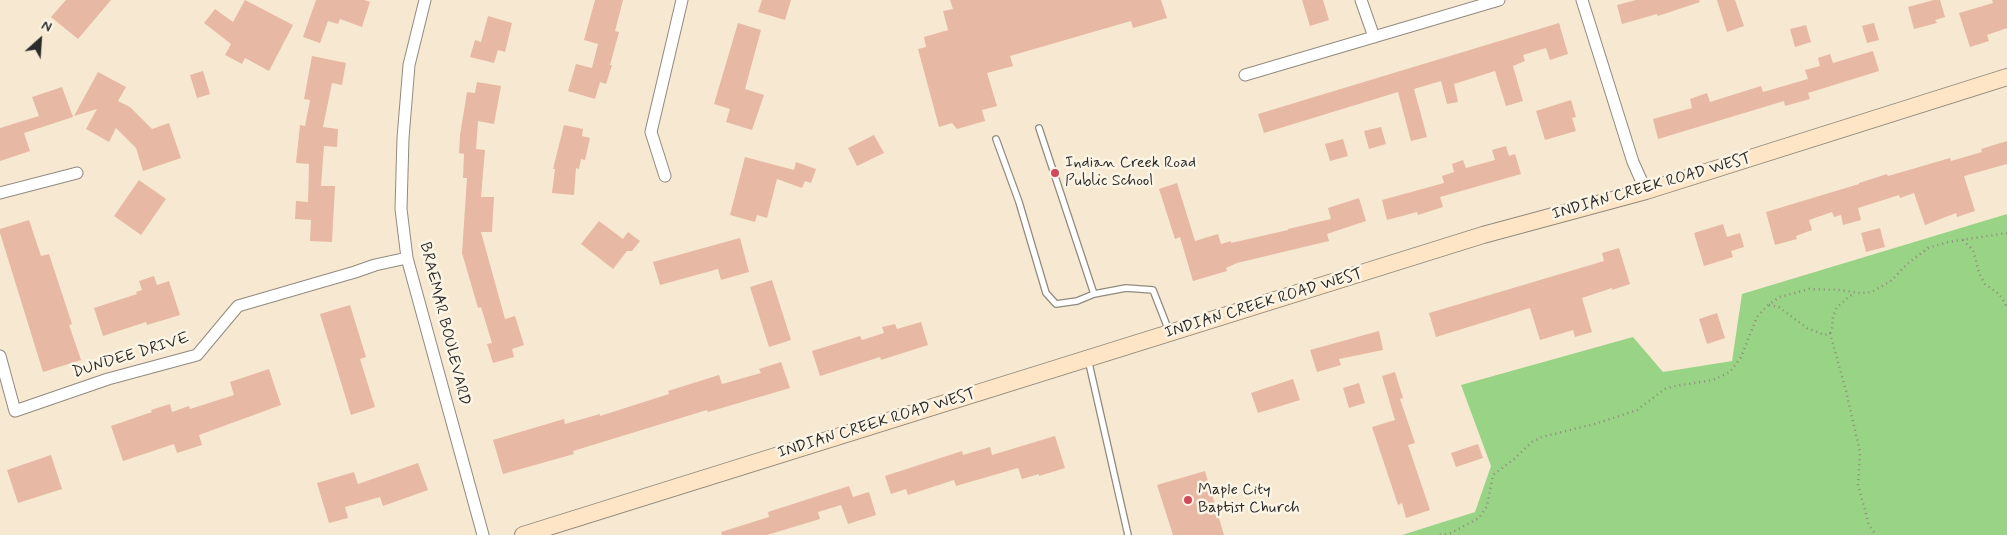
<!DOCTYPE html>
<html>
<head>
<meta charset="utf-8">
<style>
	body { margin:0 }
	#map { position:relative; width:2007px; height:535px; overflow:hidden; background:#f7e9d1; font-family:Mynerve,sans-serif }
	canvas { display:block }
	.north { position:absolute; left:15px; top:15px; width:50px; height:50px; -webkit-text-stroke:4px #fcf5e5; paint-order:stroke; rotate:26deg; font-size:14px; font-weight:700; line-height:20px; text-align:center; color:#2b2b2b }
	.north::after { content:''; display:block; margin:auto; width:18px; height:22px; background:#2b2b2b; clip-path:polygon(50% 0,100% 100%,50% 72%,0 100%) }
</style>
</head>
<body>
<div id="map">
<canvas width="2007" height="535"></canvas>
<div class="north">N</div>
</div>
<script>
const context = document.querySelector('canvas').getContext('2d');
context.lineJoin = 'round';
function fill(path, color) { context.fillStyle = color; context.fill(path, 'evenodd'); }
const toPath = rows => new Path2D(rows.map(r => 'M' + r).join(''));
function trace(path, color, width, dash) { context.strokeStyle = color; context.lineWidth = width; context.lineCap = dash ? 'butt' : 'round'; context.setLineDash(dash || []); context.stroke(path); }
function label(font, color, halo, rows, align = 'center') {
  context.font = font + ' Mynerve,sans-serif'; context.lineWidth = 5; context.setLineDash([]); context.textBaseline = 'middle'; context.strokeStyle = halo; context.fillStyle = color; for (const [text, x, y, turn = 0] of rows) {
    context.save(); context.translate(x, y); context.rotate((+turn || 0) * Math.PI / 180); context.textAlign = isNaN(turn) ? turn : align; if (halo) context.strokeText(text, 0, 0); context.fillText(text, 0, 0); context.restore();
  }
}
const green = toPath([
	[2007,214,2007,535,1402,535,1475,512,1491,466,1461,385,1633,337,1663,372,1732,361,1742,294]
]);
const building = toPath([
	[66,0,111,0,78,39,51,17],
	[245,0,293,25,269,71,245,58,242,64,225,55,231,44,204,23,215,9,233,22],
	[316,0,364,0,370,2,362,27,340,19,338,24,328,21,320,43,303,37],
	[595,0,623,0,615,31,619,32,610,65,612,65,606,84,600,82,595,99,568,91,576,64,592,68,598,44,584,40],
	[762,0,791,0,785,20,758,12],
	[950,0,1161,0,1167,18,1133,28,1131,21,1010,56,1013,66,987,73,997,106,982,110,985,121,957,129,952,123,939,127,918,49,926,47,924,37,948,30,943,11,953,9],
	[1302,0,1323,0,1329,20,1310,26],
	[1636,0,1699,0,1700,2,1658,16,1657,14,1622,24,1617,5],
	[1717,0,1735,0,1744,26,1727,32],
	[1934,0,1940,0,1945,17,1935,20,1937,23,1914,29,1908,7],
	[1992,0,2007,0,2007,28,1987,35,1989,41,1970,47,1959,13,1993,3],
	[488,16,512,23,505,52,498,50,494,63,470,57,475,40,481,42],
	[738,23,761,30,745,89,764,95,752,130,726,122,730,109,714,104],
	[1559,23,1568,54,1550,60,1546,48,1523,55,1525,61,1513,66,1523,101,1506,106,1495,71,1454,84,1458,102,1447,104,1441,81,1414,89,1427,137,1411,141,1398,92,1264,133,1258,114],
	[1874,23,1879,40,1867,43,1862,26],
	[1806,25,1811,42,1795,47,1790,29],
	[1873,51,1879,71,1808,93,1810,99,1785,106,1784,101,1658,139,1653,119,1692,108,1690,99,1707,93,1710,102,1761,86,1763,92,1808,79,1805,70,1820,66,1818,58,1830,54,1833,63],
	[312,56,346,63,342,85,332,83,323,127,338,129,337,147,324,146,321,186,335,186,332,242,310,241,311,220,295,219,296,201,308,202,309,164,296,163,300,125,305,126,310,100,304,99],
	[203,71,210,94,197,98,190,75],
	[98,72,126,87,118,101,130,107,152,129,169,123,181,158,143,171,136,148,116,128,109,142,86,129,97,109,74,116],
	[477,82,501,86,494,124,478,121,476,149,485,150,481,197,494,197,492,232,481,232,505,319,515,316,524,345,512,349,514,357,493,363,487,344,492,343,481,307,478,308,462,253,467,178,463,178,464,154,459,153,460,135,467,92,475,93],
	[62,87,73,117,24,133,30,151,0,161,0,128,39,116,32,97],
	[1571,100,1576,117,1572,118,1576,131,1545,140,1536,111],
	[564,125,583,129,582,136,590,138,585,160,581,159,579,169,576,168,574,195,552,193,555,169,553,169],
	[1381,127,1386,144,1369,149,1364,131],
	[874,135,884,153,857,166,848,148],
	[1343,139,1348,156,1330,161,1325,144],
	[2007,141,2007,164,1964,176,1975,211,1957,217,1956,213,1925,225,1914,193,1900,198,1899,195,1858,208,1861,220,1843,225,1841,215,1834,217,1832,212,1809,220,1812,230,1796,236,1797,239,1775,245,1766,212,1859,184,1859,183,1887,174,1888,176,1950,158,1951,161,1982,152,1981,149],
	[1506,146,1509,156,1515,154,1521,174,1440,197,1443,207,1418,215,1417,212,1387,220,1382,200,1444,183,1442,176,1454,172,1452,164,1463,160,1466,168,1495,160,1492,150],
	[745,157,794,170,796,162,816,169,811,183,805,181,802,188,777,179,767,218,757,215,755,222,730,215],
	[139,180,166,199,141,235,114,216],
	[1177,183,1195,241,1218,234,1221,244,1231,241,1231,243,1288,230,1288,229,1331,219,1328,208,1359,198,1366,221,1327,234,1329,241,1237,263,1226,268,1227,271,1193,281,1180,237,1175,239,1159,189],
	[29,220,41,256,49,254,72,324,69,325,81,360,43,372,0,233,0,229],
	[599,221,623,239,628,232,640,241,632,251,627,251,613,269,581,244],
	[1723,224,1727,237,1740,233,1744,247,1731,251,1733,257,1704,266,1694,233],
	[1880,228,1885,247,1866,252,1861,233],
	[740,238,749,272,721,280,718,269,660,285,653,262],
	[1619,248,1630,284,1612,290,1612,288,1582,298,1592,332,1575,337,1573,330,1540,340,1530,308,1436,337,1429,313,1604,261,1602,253],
	[154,276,157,285,169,281,180,315,147,325,146,322,103,336,94,308,137,294,136,292,142,290,139,281],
	[772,280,791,340,769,347,750,287],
	[350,305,366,357,360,359,375,407,351,415,320,314],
	[1717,313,1725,338,1707,344,1699,319],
	[921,322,928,345,881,360,880,357,820,376,812,351,860,336,862,340,884,333,882,327,895,324,897,329],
	[1379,331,1383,350,1339,359,1341,365,1317,372,1310,350],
	[781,362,790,388,708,412,707,410,573,451,574,454,503,474,493,440,564,419,565,424,600,414,600,416,669,394,668,391,719,375,722,384,761,373,759,369],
	[269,369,281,405,199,435,202,445,177,453,174,444,123,461,111,426,152,412,151,410,170,404,172,412,189,406,190,409,234,395,230,382],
	[1395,372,1403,398,1400,399,1415,443,1408,445,1430,510,1406,518,1402,503,1398,505,1372,427,1395,420,1382,376],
	[1293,379,1300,400,1258,413,1251,393],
	[1359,383,1365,403,1349,408,1343,388],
	[1055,436,1065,468,1039,476,1039,474,1022,479,1018,468,956,486,954,480,908,495,906,489,891,494,885,476,962,451,963,455,990,447,992,455],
	[1478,444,1483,458,1456,467,1451,453],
	[51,455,62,489,18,503,7,470],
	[418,463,428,490,383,506,380,497,345,507,348,518,329,523,317,483,354,472,358,484],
	[1205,471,1224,535,1173,535,1157,485],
	[849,486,853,497,869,492,876,515,848,524,841,505,818,512,820,519,767,535,722,535,721,532,769,517,768,512]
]);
const path = toPath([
	[1963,240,1973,250,1979,273,1985,284,2000,295,2007,307],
	[1769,305,1779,307,1807,328,1825,335,1830,333,1832,329,1833,316,1837,307,1854,293],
	[1830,333,1846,391,1860,452,1858,485,1869,525,1876,535],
	[1440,535,1451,533,1479,518,1487,506,1493,475,1514,459,1532,442,1542,437,1598,423,1637,410,1665,389,1675,386,1713,380,1730,372,1741,357,1757,317,1768,305,1780,297,1809,289,1840,290,1860,293,1872,292,1892,280,1907,264,1928,248,1948,242,2007,233]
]);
const lane = toPath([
	[1039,128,1094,294],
	[996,139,1019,202,1046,293,1056,304,1077,301,1094,294,1126,288,1153,290,1169,331],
	[1088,359,1128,535]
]);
const street = toPath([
	[425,0,409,65,403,138,401,209,407,258,483,535],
	[1361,0,1374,37],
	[1582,0,1633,162,1646,191],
	[1245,75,1499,0],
	[665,176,651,132,682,0],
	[0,193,77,173],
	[0,356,15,411,108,379,197,355,238,306,355,272,375,265,407,258]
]);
const secondary = toPath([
	[523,535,1483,235,1646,191,2007,77]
]);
const markers = [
	[1055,173,5,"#d1495b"],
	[1188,500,5,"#d1495b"]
];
const poiNames = [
	["Indian Creek Road",1065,164],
	["Public School",1065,182],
	["Maple City",1198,491],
	["Baptist Church",1198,509]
];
const streetNames = [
	["INDIAN CREEK ROAD WEST",1652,187,-16],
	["INDIAN CREEK ROAD WEST",1264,304,-17],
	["BRAEMAR BOULEVARD",444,324,76],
	["DUNDEE DRIVE",131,356,-17],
	["INDIAN CREEK ROAD WEST",877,424,-17]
];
fill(green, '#99d386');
fill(building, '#e7b8a3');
trace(lane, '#918a7e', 8);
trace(street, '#918a7e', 13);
trace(secondary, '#918a7e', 18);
trace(path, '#918a7e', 2.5, [1, 4]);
trace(lane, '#fff', 5.5);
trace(street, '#fff', 11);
trace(secondary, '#fde5c5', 16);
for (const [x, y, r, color] of markers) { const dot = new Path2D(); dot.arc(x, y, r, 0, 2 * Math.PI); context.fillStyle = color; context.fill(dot); trace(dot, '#fcf5e5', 2); }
label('16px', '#2b2b2b', '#fcf5e5', poiNames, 'left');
label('16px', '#2b2b2b', '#fcf5e5', streetNames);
</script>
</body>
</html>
